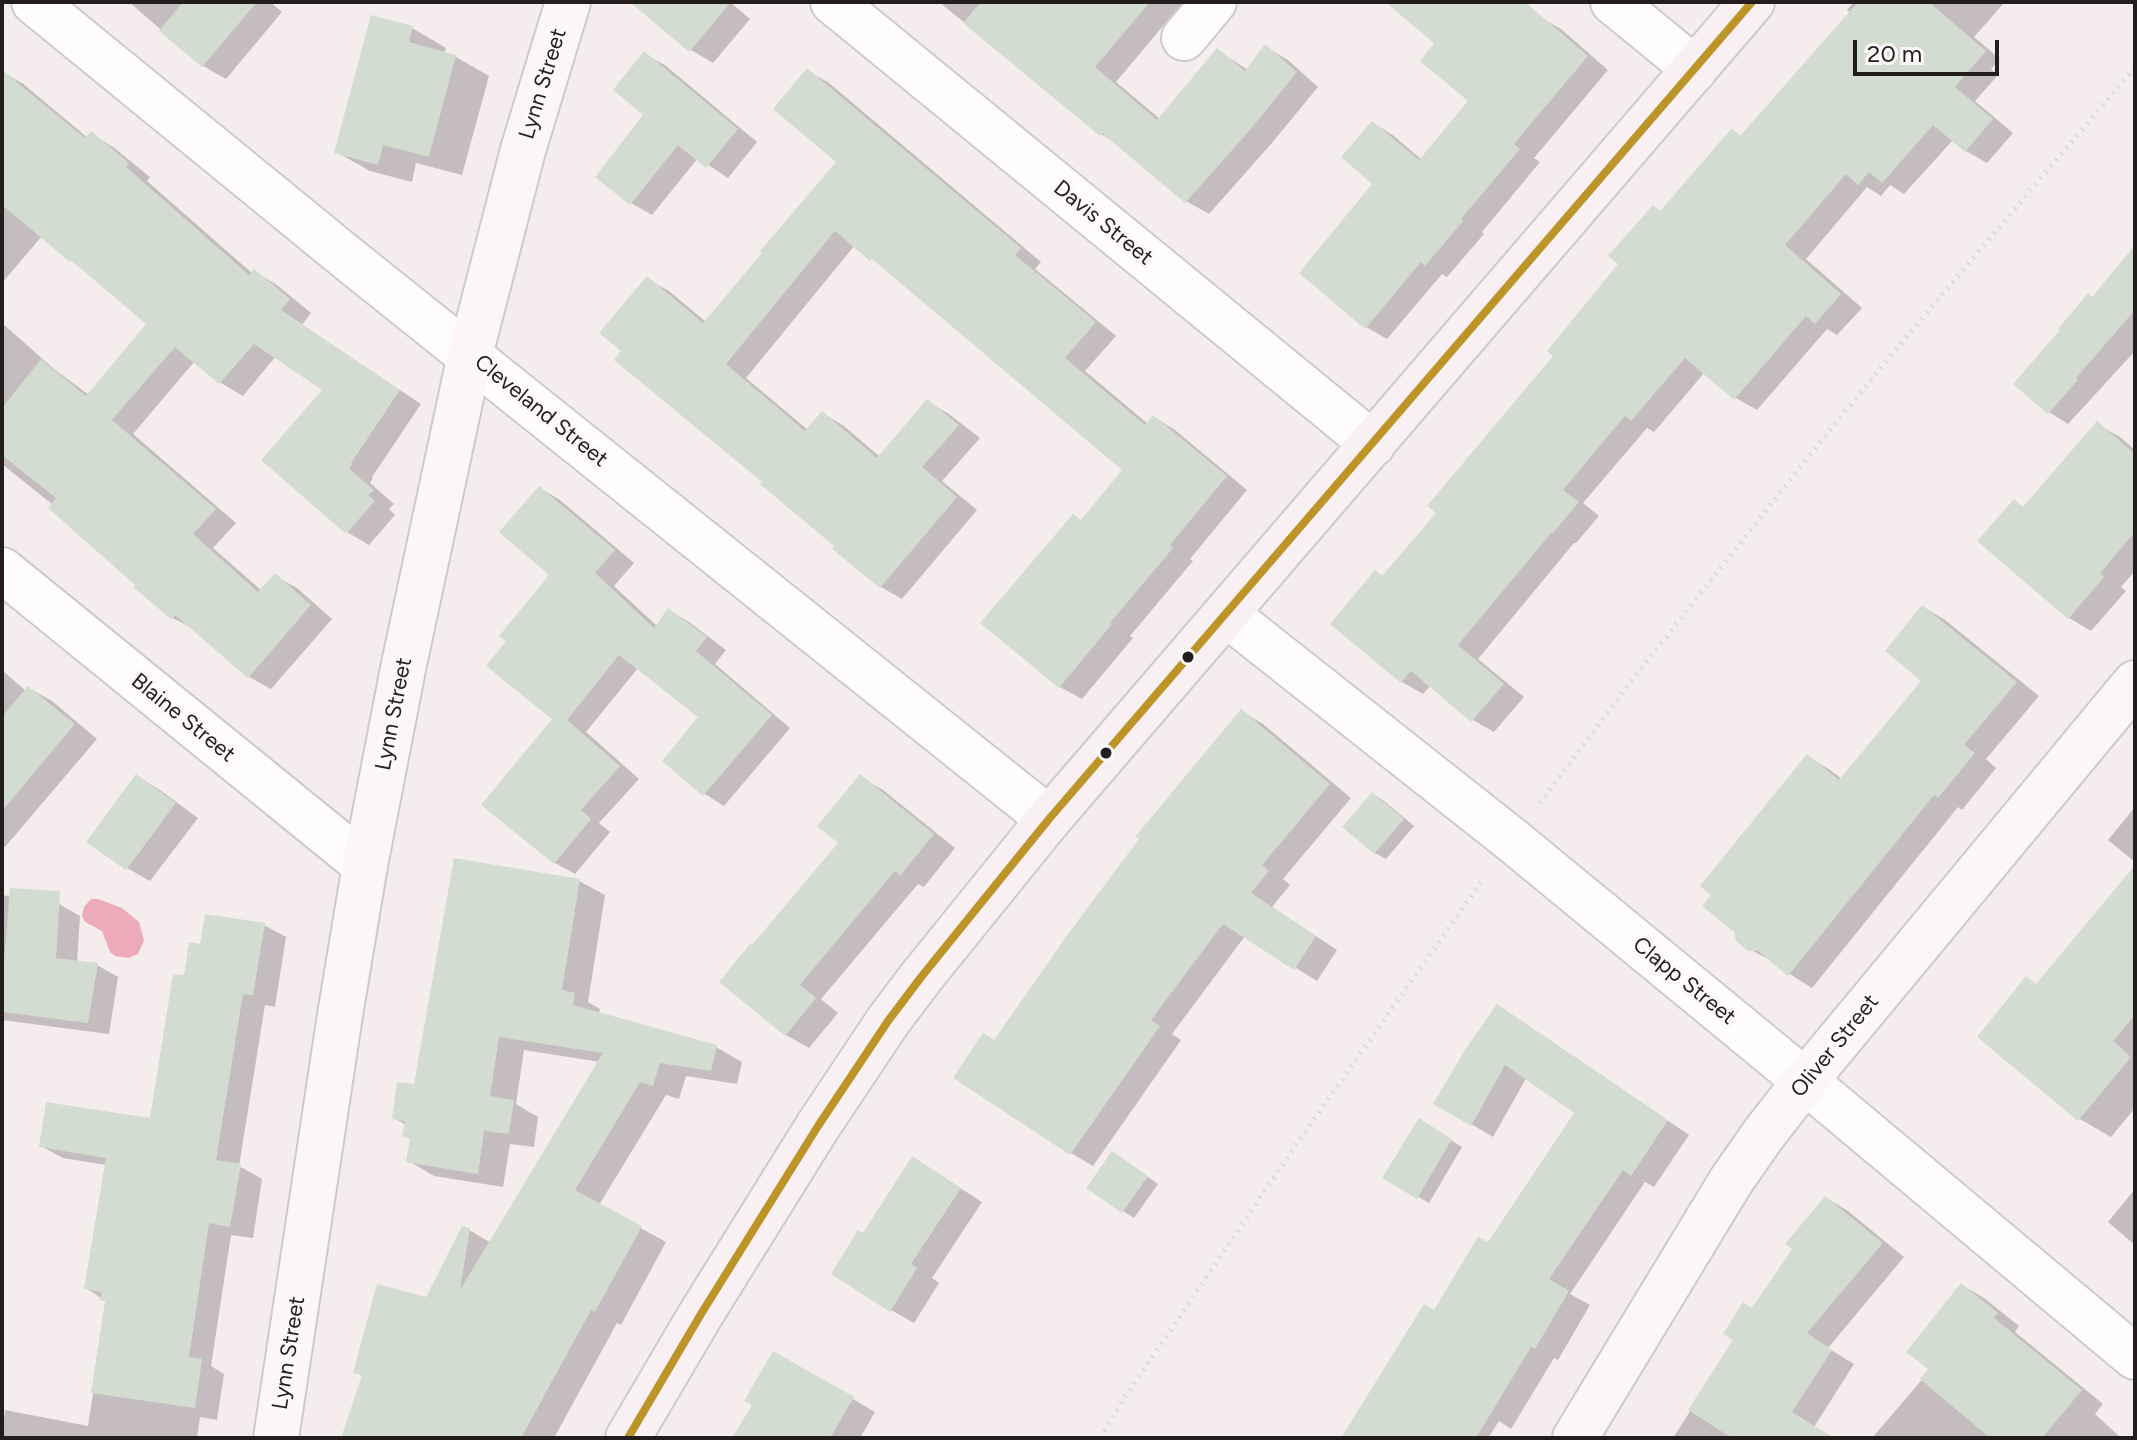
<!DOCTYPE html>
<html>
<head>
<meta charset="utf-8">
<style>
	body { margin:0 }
	#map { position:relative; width:2137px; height:1440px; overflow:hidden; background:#f5ecee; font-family:Figtree,sans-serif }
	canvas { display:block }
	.frame { position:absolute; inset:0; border:4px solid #231d1e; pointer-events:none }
	.scale { position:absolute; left:1853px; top:40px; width:146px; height:36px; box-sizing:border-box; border:4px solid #231d1e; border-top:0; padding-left:10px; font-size:24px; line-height:28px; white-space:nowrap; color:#231d1e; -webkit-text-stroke:6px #fdf9fa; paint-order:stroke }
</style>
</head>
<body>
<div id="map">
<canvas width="2137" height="1440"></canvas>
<div class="frame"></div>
<div class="scale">20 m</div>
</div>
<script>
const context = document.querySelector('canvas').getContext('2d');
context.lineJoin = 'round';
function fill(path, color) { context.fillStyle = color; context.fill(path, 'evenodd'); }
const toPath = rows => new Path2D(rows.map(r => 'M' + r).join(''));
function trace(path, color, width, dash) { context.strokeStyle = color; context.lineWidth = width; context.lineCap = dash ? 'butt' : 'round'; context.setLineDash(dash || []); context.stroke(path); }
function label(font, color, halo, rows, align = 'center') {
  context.font = font + ' Figtree,sans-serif'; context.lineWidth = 8; context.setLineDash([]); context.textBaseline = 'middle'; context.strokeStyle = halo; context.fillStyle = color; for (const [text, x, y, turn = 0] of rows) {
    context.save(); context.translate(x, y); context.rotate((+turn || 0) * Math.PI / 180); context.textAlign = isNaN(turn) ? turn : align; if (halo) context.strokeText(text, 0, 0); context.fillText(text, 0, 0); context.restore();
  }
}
const water = toPath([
	[91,899,98,899,122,908,139,922,144,941,138,954,128,958,115,956,110,952,102,931,85,922,82,916,84,907]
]);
const shadow = toPath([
	[129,2,270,2,282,12,226,79,203,66],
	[650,2,730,2,750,19,713,63,691,50,643,10],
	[939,2,1183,2,1116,82,1160,119,1217,50,1248,70,1265,47,1288,60,1318,87,1271,144,1209,214,1186,201,1117,144,1101,134],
	[1388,2,1521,2,1540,17,1561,29,1608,70,1534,158,1540,162,1482,232,1484,234,1447,277,1442,274,1387,339,1366,327,1375,184,1373,123,1394,136,1422,160,1471,101,1437,43],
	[1854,2,2005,2,1974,37,2000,59,1991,69,1998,75,1975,101,2013,133,1987,163,1966,151,1953,140,1904,194,1890,185,1881,196,1867,187,1806,259,1862,308,1837,335,1827,329,1757,410,1736,398,1705,372,1654,432,1647,428,1583,503,1599,516,1576,543,1574,543,1478,659,1524,697,1494,732,1473,720,1431,685,1423,694,1402,682,1383,577,1439,513,1662,212,1732,131,1742,137,1851,13,1847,10],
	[412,28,446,48,444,53,456,57,489,76,462,175,416,163,412,182,370,171,336,152],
	[645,54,666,66,757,142,728,178,698,158,652,215,631,203,646,114],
	[808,71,829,83,1041,262,1035,269,1116,336,1085,371,1148,424,1154,417,1175,430,1247,490,1190,559,1193,561,1130,636,1133,638,1082,699,1060,687,983,622,1082,522,1125,470,883,266,855,245,746,378,808,430,822,413,844,426,880,457,928,402,949,414,980,438,942,481,977,510,902,599,881,587,624,351,647,279,669,291,706,322,839,162],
	[2,72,22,83,88,138,91,134,113,147,150,177,147,181,253,274,255,272,277,285,311,313,302,325,421,404,372,477,373,478,370,483,394,504,389,509,395,515,369,545,347,532,325,389,276,356,243,396,221,383,195,361,133,434,236,523,213,548,262,591,275,576,297,588,332,619,271,689,249,677,195,630,173,618,53,505,2,464,2,323,54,369,89,395,148,324,42,236,2,283],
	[2135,248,2135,351,2068,424,2049,412,2093,298],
	[2097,424,2120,437,2135,450,2135,571,2121,587,2126,591,2091,631,2069,618,2014,501,2025,508],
	[540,488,560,500,634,563,614,586,657,626,669,610,689,622,726,650,715,664,790,728,724,806,705,794,664,760,701,717,638,668,586,732,639,779,599,823,610,832,575,874,555,863,555,719,509,641,552,574],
	[1923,607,1945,620,2039,696,1986,759,1996,768,1962,810,1958,807,1812,988,1790,974,1776,963,1749,949,1807,756,1830,770,1842,779,1924,680],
	[2,670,26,691,29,688,52,701,97,739,5,847,2,845],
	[1241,711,1263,724,1351,798,1283,879,1290,885,1272,907,1337,950,1317,981,1245,936,1172,1034,1181,1040,1093,1166,1071,1153,995,1042],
	[137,776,160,790,198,818,150,881,127,868],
	[860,777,883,790,955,848,924,887,918,884,821,999,838,1013,809,1048,786,1035,722,981,841,843],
	[1372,794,1383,800,1414,826,1386,859,1375,853],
	[2135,807,2135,862,2108,840],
	[2135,868,2135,1108,2111,1137,2080,1119,1980,1036,2038,985],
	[579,881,605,895,588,1002,600,1009,599,1014,716,1047,742,1062,737,1084,686,1076,679,1099,666,1095,599,1205,666,1242,621,1325,617,1323,554,1438,343,1438,364,1377,356,1372,427,1300,469,1230,491,1243,600,1062,524,1050,516,1104,538,1117,534,1147,510,1144,503,1187,434,1176,409,1161,412,1140,404,1136,406,1125,394,1118,415,1087],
	[2,895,59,904,80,916,77,963,97,965,118,977,109,1034,2,1020],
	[264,925,286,937,275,1007,265,1005,239,1166,262,1179,253,1238,231,1235,211,1366,224,1374,217,1420,200,1417,197,1438,2,1438,5,1410,88,1426,107,1302,86,1288,106,1165,63,1158,41,1146,152,1120,186,977,201,946],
	[1519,1020,1689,1135,1654,1187,1645,1182,1570,1294,1590,1305,1558,1360,1554,1358,1511,1429,1499,1421,1488,1438,1343,1438,1435,1312,1488,1245,1577,1112,1527,1077,1493,1137,1436,1103],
	[1419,1121,1462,1147,1429,1203,1385,1178],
	[1124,1160,1158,1184,1134,1218,1123,1211],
	[935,1172,982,1202,932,1278,939,1283,914,1323,891,1310,864,1236],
	[2135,1189,2135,1245,2108,1222],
	[1826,1198,1848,1211,1904,1257,1828,1348,1854,1364,1814,1427,1832,1438,1673,1438],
	[1962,1285,1984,1298,2019,1326,2015,1332,2103,1404,2095,1414,2121,1438,1872,1438,1931,1369],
	[774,1353,875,1412,860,1438,735,1438,755,1404]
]);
const building = toPath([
	[183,2,257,2,202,67,159,31],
	[630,2,731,2,689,52],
	[981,2,1150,2,1095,67,1157,120,1217,48,1245,71,1265,44,1297,72,1249,131,1185,203,1102,133,1100,136,963,23],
	[1385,2,1525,2,1588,56,1514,144,1520,149,1461,219,1463,221,1425,266,1421,262,1365,329,1299,273,1372,184,1341,157,1372,121,1419,160,1468,101,1420,61,1434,43],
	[1858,2,1929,2,1986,51,1955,87,1993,119,1965,152,1933,125,1882,183,1869,172,1858,185,1846,174,1785,245,1841,294,1815,324,1806,316,1734,400,1685,358,1631,421,1625,416,1563,490,1579,502,1553,533,1552,532,1458,645,1504,684,1471,722,1411,671,1401,683,1330,624,1375,570,1382,576,1436,513,1427,506,1553,356,1547,351,1618,264,1608,256,1653,205,1660,211,1732,128,1740,136],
	[371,15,413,26,409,42,456,55,429,157,383,145,378,165,334,153],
	[644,51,738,129,706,168,678,145,630,205,595,177,643,115,613,90],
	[807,68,1021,248,1015,255,1096,322,1065,358,1145,425,1153,415,1227,476,1170,545,1173,548,1110,623,1112,624,1059,688,980,623,1073,514,1081,520,1122,470,872,259,870,261,835,231,726,364,805,431,822,411,877,458,927,399,959,425,922,467,957,497,880,588,832,549,834,546,760,484,762,482,614,360,621,351,599,333,647,276,703,323,762,253,760,251,836,162,773,109],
	[2,70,85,138,91,131,129,163,126,167,249,275,254,269,290,299,281,310,400,390,351,463,352,465,349,469,374,490,368,495,375,501,346,534,261,460,322,390,254,344,219,384,175,347,112,420,216,509,193,534,258,592,275,573,311,605,248,678,175,615,172,620,133,587,135,585,48,508,56,498,2,455,2,408,41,359,86,396,146,324,71,260,70,262,2,205],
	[2135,245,2135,310,2076,378,2078,380,2048,414,2013,384,2060,330,2058,329,2088,293,2092,297],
	[2097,421,2135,454,2135,532,2100,573,2104,577,2068,619,1977,541,2014,499,2023,507],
	[539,486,615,550,595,573,654,628,668,608,707,637,696,651,772,715,703,796,662,761,698,717,619,655,567,720,620,766,581,810,591,819,554,864,481,805,552,719,486,666,506,641,499,636,549,575,499,532],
	[1922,605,2017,682,1964,745,1975,753,1938,798,1934,795,1788,976,1758,951,1748,951,1736,941,1734,932,1702,906,1711,895,1700,886,1807,754,1839,780,1921,681,1885,651],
	[28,686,75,724,2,811,2,717],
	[1241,709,1330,784,1262,865,1269,871,1251,893,1316,936,1294,970,1223,924,1151,1020,1160,1026,1070,1155,953,1078,983,1033,994,1040,1068,934,1139,839,1135,837],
	[136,774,176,803,126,870,86,842],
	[860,774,934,834,900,876,895,871,800,985,816,998,785,1036,719,982,750,944,752,945,838,843,817,826],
	[1372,792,1404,819,1374,854,1342,827],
	[454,858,580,879,562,990,575,993,573,1005,717,1045,711,1071,660,1063,653,1086,640,1082,575,1190,642,1226,595,1312,591,1310,521,1438,341,1438,362,1375,353,1373,377,1284,426,1297,462,1226,470,1228,460,1290,603,1053,499,1037,490,1096,514,1100,509,1134,484,1131,478,1174,406,1162,410,1138,402,1137,405,1121,392,1119,397,1082,414,1084],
	[2135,865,2135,1015,2113,1041,2131,1057,2078,1121,1977,1037,2026,976,2036,984],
	[10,888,60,891,56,958,98,963,88,1023,2,1012,2,987],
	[205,914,265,923,253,995,243,994,216,1160,241,1164,230,1227,209,1223,189,1357,202,1359,195,1408,91,1393,105,1301,100,1300,102,1292,84,1289,106,1158,39,1147,46,1102,150,1118,173,974,184,975,189,942,200,944],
	[1497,1004,1668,1120,1631,1176,1623,1170,1549,1279,1569,1291,1535,1349,1531,1347,1476,1438,1341,1438,1424,1304,1434,1310,1478,1237,1488,1242,1574,1113,1505,1065,1471,1126,1433,1104,1466,1048],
	[1419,1118,1452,1139,1417,1199,1382,1178],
	[1112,1151,1148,1176,1122,1213,1086,1188],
	[912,1156,961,1188,911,1264,917,1268,890,1312,831,1274,858,1230,863,1233],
	[1825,1196,1883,1243,1807,1333,1832,1350,1792,1412,1834,1438,1732,1438,1688,1410,1733,1340,1723,1334,1743,1302,1752,1308,1792,1249,1785,1244],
	[1961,1283,1998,1313,1994,1318,2082,1390,2042,1438,1990,1438,1920,1379,1928,1369,1906,1352],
	[773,1351,854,1397,830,1438,732,1438,752,1405,744,1401]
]);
const path = toPath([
	[1540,803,1640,670,1817,446,1908,335,2135,67],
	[1100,1438,1123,1400,1298,1142,1484,878]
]);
const street = toPath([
	[34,2,351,261,1049,819],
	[833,2,1373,444],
	[1613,2,1695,69],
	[1184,38,1214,2],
	[2,570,365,865],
	[1226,614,1512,840,1805,1081,2135,1357]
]);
const secondary = toPath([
	[276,1438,340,1015,365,865,403,669,470,355,523,150,568,2],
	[1575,1438,1731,1181,1763,1135,1805,1081,2135,683]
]);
const primary = toPath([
	[628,1438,701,1314,818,1126,888,1021,922,976,1049,819,1752,2]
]);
const bus1 = toPath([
	[628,1438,701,1314,818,1126,888,1021,922,976,1049,819,1752,2]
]);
const markers = [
	[1188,657,7,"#231d1e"],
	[1106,753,7,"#231d1e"]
];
const streetNames = [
	["Lynn Street",543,84,-73],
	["Davis Street",1103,223,39],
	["Cleveland Street",541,411,39],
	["Lynn Street",394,714,-79],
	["Blaine Street",183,718,39],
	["Clapp Street",1684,981,39],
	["Oliver Street",1835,1046,-51],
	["Lynn Street",289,1353,-81]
];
fill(water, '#edabba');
fill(shadow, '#0003');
fill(building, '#d3dcd0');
trace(street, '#d0c9cb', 48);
trace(secondary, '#d0c9cb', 48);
trace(primary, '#cfcbcc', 48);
trace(path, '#dcdada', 5, [2, 6]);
trace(street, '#fefcfc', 44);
trace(secondary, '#fbf6f7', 44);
trace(primary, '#f8f0f2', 44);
trace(bus1, '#bd9428', 8);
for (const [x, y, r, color] of markers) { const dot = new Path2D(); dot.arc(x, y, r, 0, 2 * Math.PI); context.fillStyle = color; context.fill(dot); trace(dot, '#fdf9fa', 3); }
label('22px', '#231d1e', '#fdf9fa', streetNames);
</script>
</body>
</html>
